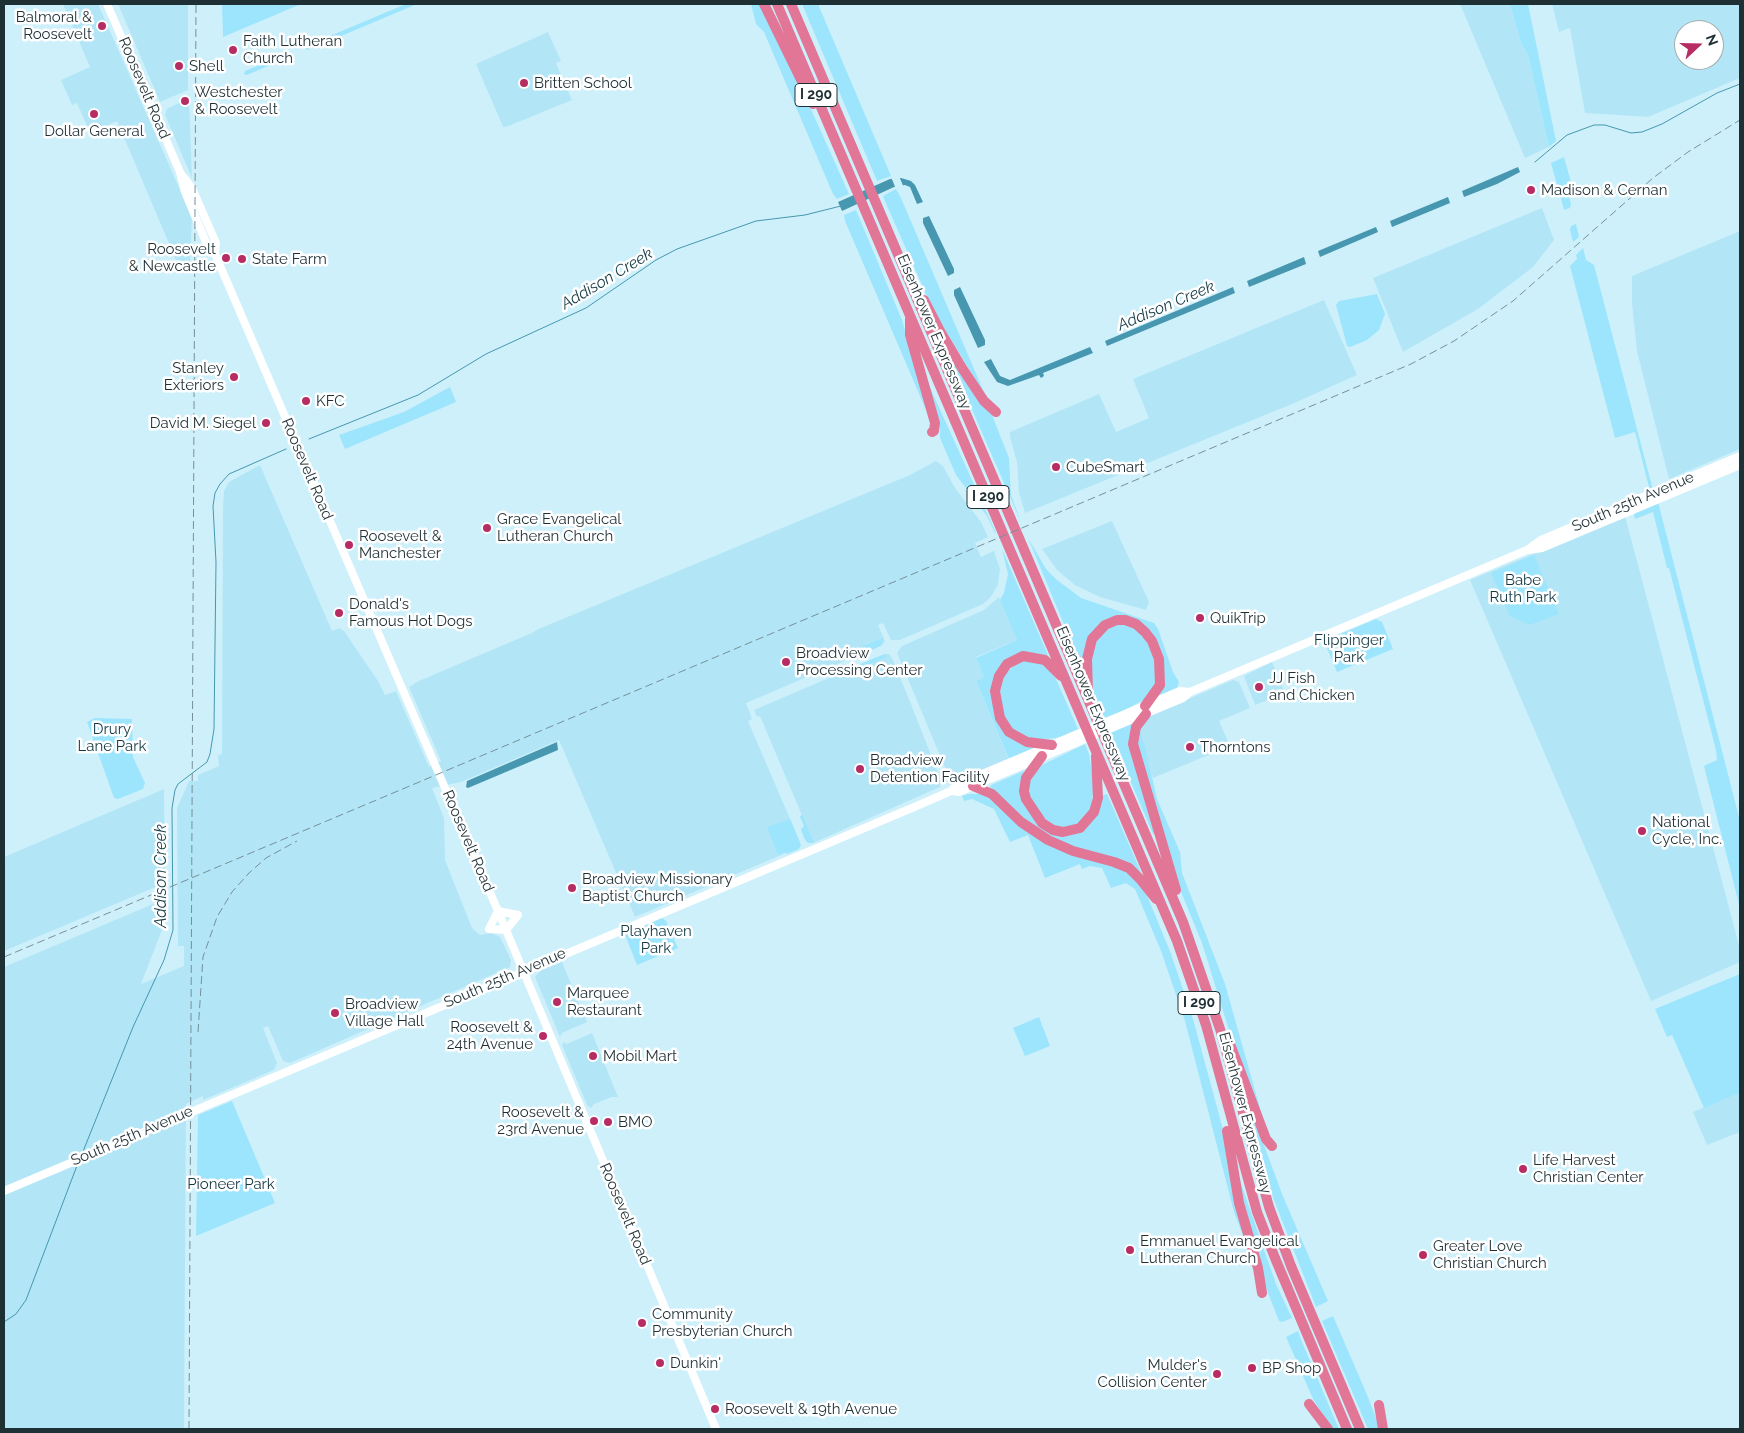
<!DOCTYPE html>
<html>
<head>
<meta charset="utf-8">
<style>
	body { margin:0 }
	#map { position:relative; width:1744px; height:1433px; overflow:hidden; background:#cef0fb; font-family:Raleway,sans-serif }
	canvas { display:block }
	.frame { position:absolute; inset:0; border:5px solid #1f3035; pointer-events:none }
	.north { position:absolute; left:1674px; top:20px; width:50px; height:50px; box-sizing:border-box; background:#fff; border:1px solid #a5acae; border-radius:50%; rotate:69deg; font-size:14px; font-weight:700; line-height:20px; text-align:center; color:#1f3035 }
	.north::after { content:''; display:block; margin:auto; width:18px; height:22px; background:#b82c64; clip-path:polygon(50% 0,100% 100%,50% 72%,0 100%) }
</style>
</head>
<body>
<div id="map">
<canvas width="1744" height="1433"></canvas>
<div class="frame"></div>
<div class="north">N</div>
</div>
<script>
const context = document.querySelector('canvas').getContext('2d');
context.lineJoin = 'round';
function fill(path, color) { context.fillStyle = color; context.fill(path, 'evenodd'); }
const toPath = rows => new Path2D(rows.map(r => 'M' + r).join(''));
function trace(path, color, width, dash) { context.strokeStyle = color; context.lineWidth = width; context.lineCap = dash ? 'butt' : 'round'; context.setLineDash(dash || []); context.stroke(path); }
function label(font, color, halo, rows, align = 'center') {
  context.font = font + ' Raleway,sans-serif'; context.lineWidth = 5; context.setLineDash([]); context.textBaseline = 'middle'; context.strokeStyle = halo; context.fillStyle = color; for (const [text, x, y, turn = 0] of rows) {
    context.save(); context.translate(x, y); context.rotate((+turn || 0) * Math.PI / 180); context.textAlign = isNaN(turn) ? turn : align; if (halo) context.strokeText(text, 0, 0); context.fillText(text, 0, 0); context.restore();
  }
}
const built = toPath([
	[63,4,98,4,192,217,190,262,176,260,117,121,90,133,77,103,72,105,61,80,90,67],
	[118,4,188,4,188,90,160,102],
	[1460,4,1510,4,1521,43,1528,55,1549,147,1525,158],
	[1552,4,1740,4,1740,78,1648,117,1585,113,1570,28,1559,32],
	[1684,30,1714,30,1714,60,1684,60],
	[548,32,561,61,556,63,572,100,506,127,503,127,476,64],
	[189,98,192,178,165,115,167,109],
	[1542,208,1554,240,1533,267,1478,309,1403,352,1373,278],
	[1740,231,1740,449,1669,479,1637,351,1632,303,1632,276],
	[1324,300,1357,375,1292,404,1025,513,1019,493,1017,462,1010,437,1010,432,1099,394,1116,432,1149,418,1133,379],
	[936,461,943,466,955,488,981,522,988,537,975,543,981,557,994,551,1000,569,998,585,990,598,983,604,900,640,891,640,883,623,878,625,885,641,882,645,746,703,752,719,748,721,800,842,800,847,635,917,559,740,461,782,432,788,444,818,445,860,472,928,480,935,492,933,500,937,511,960,510,967,290,1063,283,1061,268,1026,263,1028,277,1063,274,1070,203,1100,203,1096,186,1104,184,1429,4,1429,4,967,165,899,164,925,141,984,184,966,184,946,178,946,177,808,189,781,198,781,198,775,219,766,218,756,222,754,223,507,224,491,229,482,260,465,332,631,339,628,344,631,378,681,385,695,396,691,429,767,441,761,409,687,419,681,534,632,536,630,910,475],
	[1625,516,1740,949,1740,962,1651,1001,1470,580],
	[1112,521,1149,602,1146,610,1100,597,1075,585,1057,570,1042,549],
	[999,597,1017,640,976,657,984,677,976,681,1009,760,955,781,949,777,897,653,902,646,984,610],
	[885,654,889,654,892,658,911,704,940,778,940,787,813,843,808,843,805,840,809,832,760,716,757,717,754,710],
	[1272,662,1285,693,1255,705,1244,676],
	[1233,680,1239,682,1250,708,1219,721,1230,746,1153,778,1138,728,1151,715],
	[164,789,165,883,4,951,4,857],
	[562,962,587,1022,562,1033,560,1037,535,977,540,971],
	[592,1033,618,1097,612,1097,594,1104,591,1108,587,1105,562,1045,564,1042,567,1044],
	[1740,1093,1740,1132,1707,1145,1693,1112]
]);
const green = toPath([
	[222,4,301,4,223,37],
	[406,4,417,4,308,50,305,48,306,46],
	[751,4,760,4,793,69,849,194,837,199,833,194,764,32,756,24],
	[802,4,818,4,891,176,877,181],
	[1510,4,1528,4,1556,141,1549,147,1528,55,1521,43],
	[288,53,291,55,289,57,247,75,244,74,245,71],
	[1564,157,1572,186,1567,188,1571,204,1570,208,1564,210,1551,163],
	[896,189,901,198,986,397,933,310,888,208,883,196],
	[856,210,902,320,932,424,845,221,844,215],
	[1576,224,1579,237,1573,242,1570,230,1571,226],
	[1583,248,1586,260,1594,265,1653,490,1650,491,1635,432,1615,438,1570,266,1577,259,1576,255],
	[1377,294,1385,314,1379,330,1367,340,1350,347,1347,346,1336,305,1339,301],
	[946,350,992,415,1009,458,1011,495,1021,522],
	[923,372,996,533,995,533,987,516,956,475,940,438,940,426],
	[450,387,456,402,345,449,339,435,404,412],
	[1658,502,1740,821,1740,908,1704,766,1717,760,1716,750,1669,568,1667,568,1653,512,1635,519,1634,515,1635,512],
	[1028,538,1046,569,1057,580,1081,598,1154,623,1158,629,1173,672,1179,682,1177,688,1154,698,1158,693,1156,643,1117,617,1083,658,1078,658],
	[1002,549,1048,655,1045,657,1040,655,1002,667,997,718,1034,748,1009,759,976,681,984,677,976,658,1017,640,1000,600,1004,593,1008,574],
	[1534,555,1559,614,1530,625,1510,616,1491,573],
	[1376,619,1382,622,1393,649,1337,672,1324,641],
	[1116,624,1130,626,1143,634,1155,658,1156,682,1149,697,1121,712,1104,718,1093,693,1091,662,1093,648,1100,634],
	[883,638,882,645,864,654,861,647],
	[885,654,886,657,859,668,858,665],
	[1033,660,1051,668,1078,729,1061,737,1034,741,1014,731,1004,717,1000,691,1005,674,1019,661],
	[95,718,132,719,133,757,145,783,143,789,118,799,114,798,87,722],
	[1133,723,1156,833,1153,834,1110,733],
	[1138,728,1145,746,1157,799,1180,852,1182,873,1225,984,1265,1126,1238,1059,1202,943,1172,870,1136,752],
	[1085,744,1089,754,1094,784,1091,809,1082,822,1066,828,1056,826,1043,818,1030,796,1029,783,1038,767],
	[1024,771,1033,816,1073,834,1101,796,1107,794,1141,872,1083,852,1030,826,990,789,991,785],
	[968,794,988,794,1022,826,1122,867,1144,888,1171,954,1193,1019,1221,1122,1255,1268,1234,1212,1185,1021,1161,951,1135,889,1126,883,1111,888,1102,868,1090,866,1082,869,1080,864,1045,878,1028,835,1010,842,994,809,972,799,964,801,962,796],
	[802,814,814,843,808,843,804,838,801,829,804,826,800,817],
	[790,819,801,845,799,849,787,854,785,852,778,855,767,827],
	[662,918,666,921,678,948,637,965,625,935],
	[1740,974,1740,1093,1704,1108,1672,1035,1667,1037,1655,1009],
	[1039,1017,1050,1046,1025,1056,1013,1028],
	[1242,1085,1282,1194,1328,1301,1316,1307,1274,1200],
	[232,1101,275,1203,196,1236,198,1115],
	[1238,1175,1276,1284,1292,1318,1282,1322,1279,1321,1268,1293,1241,1199],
	[1333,1316,1368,1397,1380,1429,1368,1429,1322,1321],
	[1298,1331,1302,1342,1339,1429,1332,1429,1313,1399,1286,1337]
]);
const water = toPath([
	[1518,167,1520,172,1497,184,1464,197,1462,191],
	[901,178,911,181,915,185,923,202,917,204,910,187,905,185,894,187,842,211,838,202,890,179],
	[1448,197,1450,203,1392,227,1390,221],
	[929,216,954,269,954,273,948,276,923,223,923,218],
	[1376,227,1378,232,1320,257,1318,251],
	[1304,257,1306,264,1249,287,1247,281],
	[960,287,985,340,985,345,978,348,954,295,954,290],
	[1233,287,1235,293,1107,346,1105,341],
	[1090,347,1093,353,1043,373,1044,376,1041,378,1039,375,1008,386,997,382,984,362,991,359,1000,376,1010,380],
	[557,742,558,750,468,788,466,787,467,781]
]);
const pier = toPath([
	[899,176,904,188,896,189,891,177]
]);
const stream = toPath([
	[1535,162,1567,135,1594,125,1605,125,1631,133,1642,132,1662,124,1717,93,1740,84],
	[309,439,418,395,486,354,586,308,656,260,677,249,756,221,805,215,841,206],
	[82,1154,133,1027,164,960,173,930,172,808,175,790,178,784,207,762,210,754,214,729,216,562,213,506,215,493,220,484,229,474,286,449],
	[4,1322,16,1314,26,1300,78,1163]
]);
const secondary = toPath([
	[107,4,180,172,185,192,208,247,215,254,498,911,716,1429],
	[181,174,192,188,216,243,215,254],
	[1529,550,1542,548,1740,465],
	[951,791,959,792,1183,698,1190,692,1527,550,1541,540,1740,456],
	[498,911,489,929,506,930],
	[498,911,518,915],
	[506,930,518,915],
	[4,1191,919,805,951,791,956,785,1180,691,1190,692]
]);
const motorway = toPath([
	[764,4,813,104],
	[777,4,1177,941,1206,1025,1257,1212,1275,1258,1347,1429],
	[791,4,1183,922,1220,1029,1269,1207,1291,1266,1360,1429],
	[924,300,940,331,962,368,984,401,996,412],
	[910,319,910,335,935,423,934,431,932,432],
	[1088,692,1087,659,1092,639,1105,625,1117,620,1125,620,1136,624,1145,632,1152,641,1159,659,1160,685,1145,706],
	[1146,714,1136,727,1133,744,1176,890],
	[1052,745,1027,742,1009,732,1000,718,995,691,999,676,1007,664,1023,656,1045,660,1061,676],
	[1042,756,1026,778,1024,791,1026,799,1042,823,1053,830,1063,832,1080,828,1094,812,1098,798,1096,756],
	[973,786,992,794,1021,822,1048,840,1073,851,1114,862,1129,868,1140,879,1156,899],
	[1230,1044,1266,1139,1272,1146],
	[1227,1131,1239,1203,1258,1268,1262,1293],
	[1309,1404,1328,1429],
	[1379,1405,1383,1429]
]);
const rail = toPath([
	[4,957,1411,364,1454,341,1513,301,1653,178,1688,152,1740,120],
	[198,1032,203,957,217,917,232,892,249,873,266,858,297,841],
	[189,1429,196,4]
]);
const markers = [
	[102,26,5,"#b82c64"],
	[233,50,5,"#b82c64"],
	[179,66,5,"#b82c64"],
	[524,83,5,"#b82c64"],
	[185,101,5,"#b82c64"],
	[94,114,5,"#b82c64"],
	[1531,190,5,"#b82c64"],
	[226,258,5,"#b82c64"],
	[242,259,5,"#b82c64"],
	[234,377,5,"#b82c64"],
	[306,401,5,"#b82c64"],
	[266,423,5,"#b82c64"],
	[1056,467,5,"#b82c64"],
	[487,528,5,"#b82c64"],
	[349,545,5,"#b82c64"],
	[339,613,5,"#b82c64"],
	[1200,618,5,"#b82c64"],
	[786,662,5,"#b82c64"],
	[1259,687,5,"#b82c64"],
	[1190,747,5,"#b82c64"],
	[860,769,5,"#b82c64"],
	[1642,831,5,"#b82c64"],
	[572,888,5,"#b82c64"],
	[557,1002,5,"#b82c64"],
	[335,1013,5,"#b82c64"],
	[543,1036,5,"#b82c64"],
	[593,1056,5,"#b82c64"],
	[594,1121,5,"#b82c64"],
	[608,1122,5,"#b82c64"],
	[1523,1169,5,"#b82c64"],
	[1130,1250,5,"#b82c64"],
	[1423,1255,5,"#b82c64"],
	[642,1323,5,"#b82c64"],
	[660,1363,5,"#b82c64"],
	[1252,1368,5,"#b82c64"],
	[1217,1374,5,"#b82c64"],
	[715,1409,5,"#b82c64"]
];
const shields = [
	[816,95,42],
	[988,497,42],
	[1199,1003,42]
];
const shieldNames = [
	["I 290",816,95],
	["I 290",988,497],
	["I 290",1199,1003]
];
const poiNames = [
	["Balmoral &",92,17,"right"],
	["Roosevelt",92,34,"right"],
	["Faith Lutheran",243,41],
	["Church",243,58],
	["Shell",189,66],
	["Britten School",534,83],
	["Westchester",195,92],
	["& Roosevelt",195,109],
	["Dollar General",94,131,"center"],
	["Madison & Cernan",1541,190],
	["Roosevelt",216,249,"right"],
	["& Newcastle",216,266,"right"],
	["State Farm",252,259],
	["Stanley",224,368,"right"],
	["Exteriors",224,385,"right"],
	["KFC",316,401],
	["David M. Siegel",256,423,"right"],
	["CubeSmart",1066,467],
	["Grace Evangelical",497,519],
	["Lutheran Church",497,536],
	["Roosevelt &",359,536],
	["Manchester",359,553],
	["Donald's",349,604],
	["Famous Hot Dogs",349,621],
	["QuikTrip",1210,618],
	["Broadview",796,653],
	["Processing Center",796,670],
	["JJ Fish",1269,678],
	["and Chicken",1269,695],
	["Thorntons",1200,747],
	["Broadview",870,760],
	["Detention Facility",870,777],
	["National",1652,822],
	["Cycle, Inc.",1652,839],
	["Broadview Missionary",582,879],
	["Baptist Church",582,896],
	["Marquee",567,993],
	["Restaurant",567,1010],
	["Broadview",345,1004],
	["Village Hall",345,1021],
	["Roosevelt &",533,1027,"right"],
	["24th Avenue",533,1044,"right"],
	["Mobil Mart",603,1056],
	["Roosevelt &",584,1112,"right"],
	["23rd Avenue",584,1129,"right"],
	["BMO",618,1122],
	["Life Harvest",1533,1160],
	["Christian Center",1533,1177],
	["Emmanuel Evangelical",1140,1241],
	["Lutheran Church",1140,1258],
	["Greater Love",1433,1246],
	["Christian Church",1433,1263],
	["Community",652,1314],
	["Presbyterian Church",652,1331],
	["Dunkin'",670,1363],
	["Mulder's",1207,1365,"right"],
	["Collision Center",1207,1382,"right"],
	["BP Shop",1262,1368],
	["Roosevelt & 19th Avenue",725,1409]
];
const streetNames = [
	["Roosevelt Road",144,88,67],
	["Eisenhower Expressway",934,332,67],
	["Roosevelt Road",307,469,67],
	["South 25th Avenue",1633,502,-23],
	["Eisenhower Expressway",1093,704,67],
	["Roosevelt Road",468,841,67],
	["South 25th Avenue",505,978,-23],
	["Eisenhower Expressway",1245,1113,75],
	["South 25th Avenue",132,1136,-23],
	["Roosevelt Road",625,1214,67]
];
const parkNames = [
	["Babe",1523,580],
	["Ruth Park",1523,597],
	["Flippinger",1349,640],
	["Park",1349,657],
	["Drury",112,729],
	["Lane Park",112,746],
	["Playhaven",656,931],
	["Park",656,948],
	["Pioneer Park",231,1184]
];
const waterNames = [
	["Addison Creek",607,279,-31],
	["Addison Creek",1166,306,-23],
	["Addison Creek",161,876,-90]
];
fill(built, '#b2e6f7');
fill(green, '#9de5fc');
fill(water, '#4697af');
fill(pier, '#cef0fb');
trace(stream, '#4697af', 1);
trace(secondary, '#fff', 8);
trace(motorway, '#e17697', 10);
trace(rail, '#769098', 1, [8, 4]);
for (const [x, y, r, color] of markers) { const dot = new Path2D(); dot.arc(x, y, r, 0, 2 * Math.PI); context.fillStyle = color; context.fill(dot); trace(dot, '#fff', 2); }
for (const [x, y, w] of shields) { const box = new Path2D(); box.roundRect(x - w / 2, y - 11.5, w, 23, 4); context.fillStyle = '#fff'; context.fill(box); trace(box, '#1f3035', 1); }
label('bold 14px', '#1f3035', null, shieldNames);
label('15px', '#1f3035', '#fff', poiNames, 'left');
label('15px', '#1f3035', '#fff', streetNames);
label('15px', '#133944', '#fff', parkNames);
label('italic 16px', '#1c414c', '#fff', waterNames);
</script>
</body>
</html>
